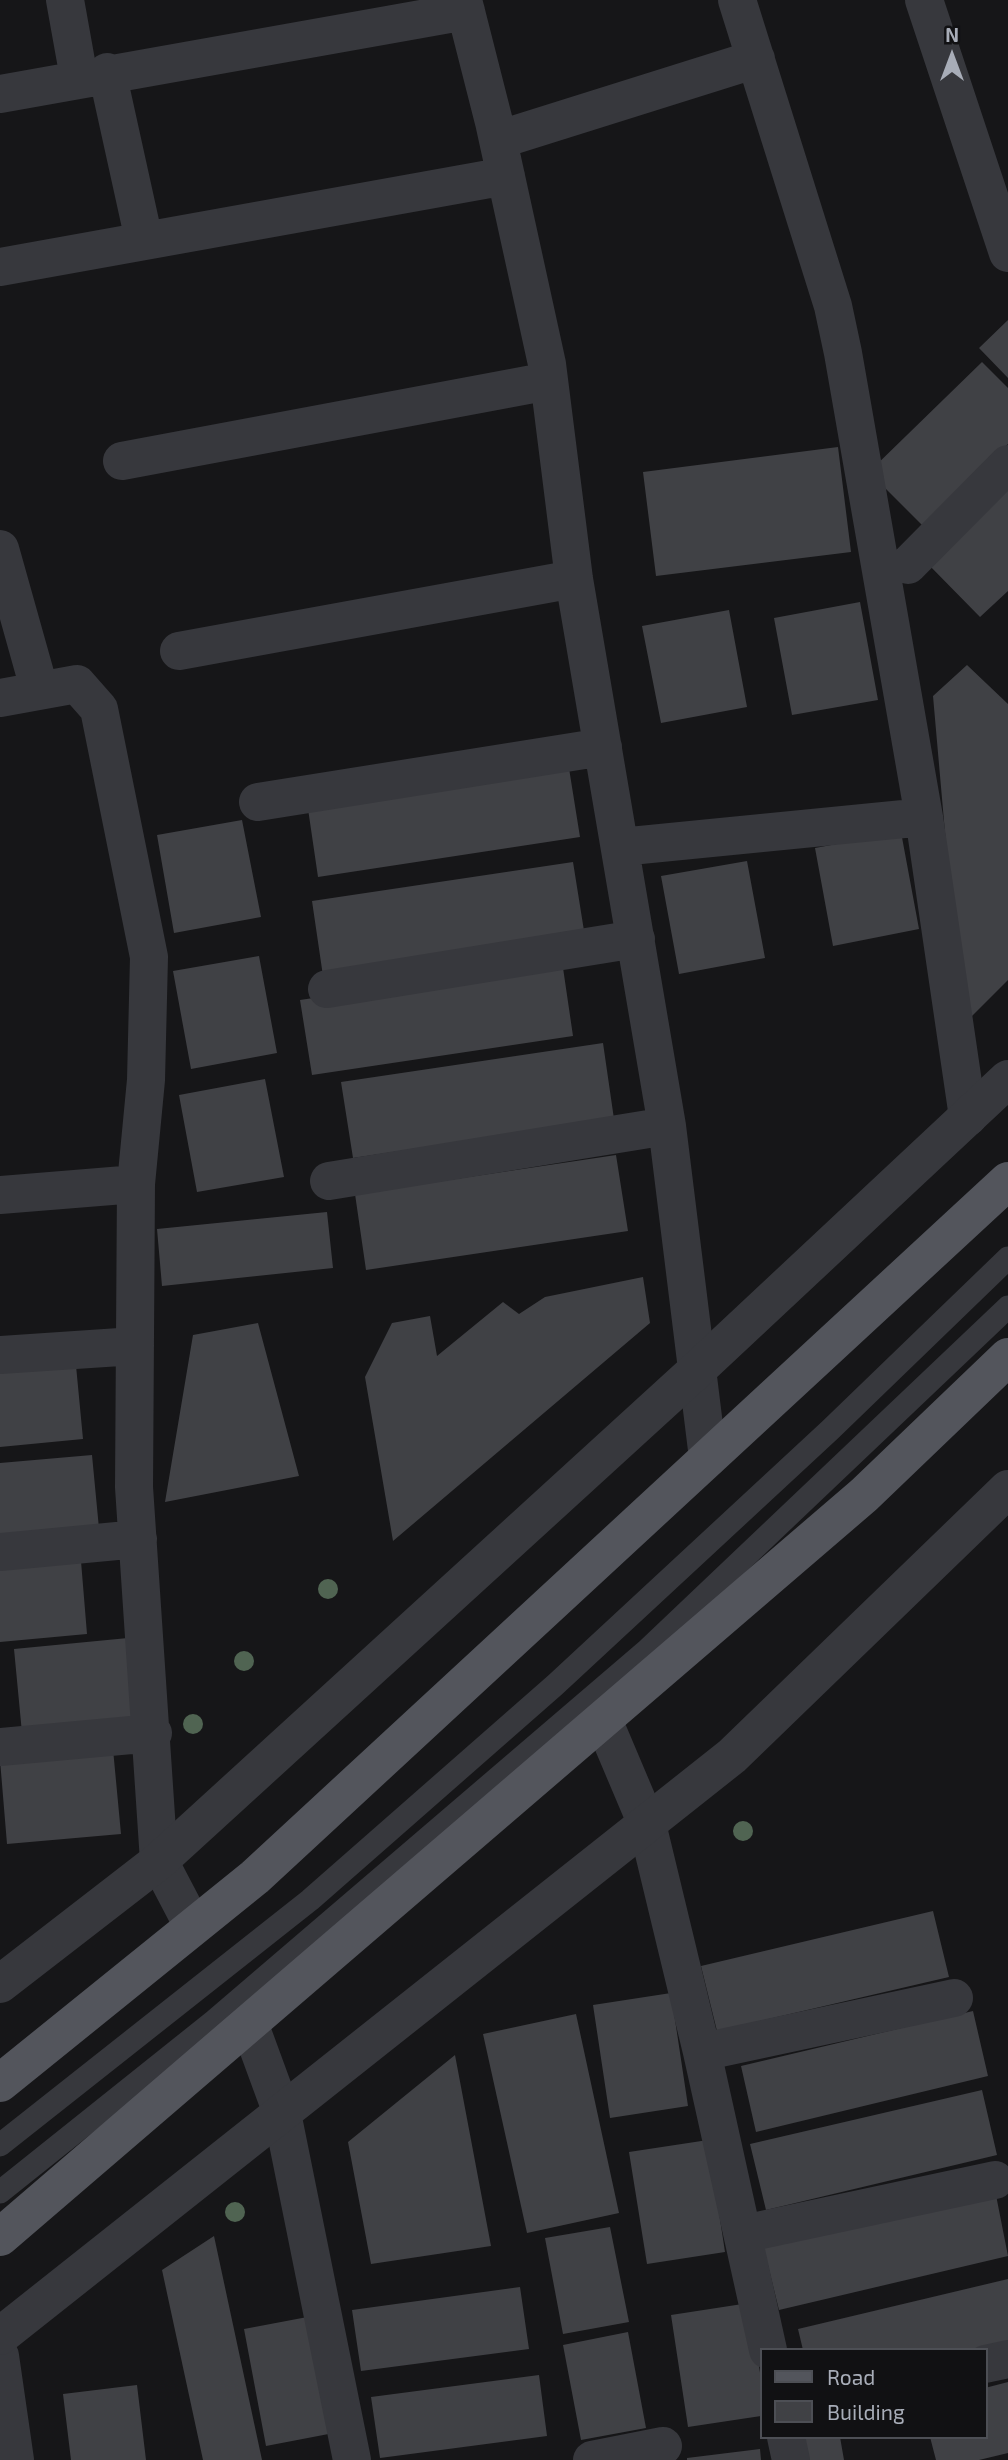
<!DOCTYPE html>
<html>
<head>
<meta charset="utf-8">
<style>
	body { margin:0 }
	#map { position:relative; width:1008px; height:2460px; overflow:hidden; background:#161618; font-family:"Exo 2",sans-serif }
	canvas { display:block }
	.legend { position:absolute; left:760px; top:2348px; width:228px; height:91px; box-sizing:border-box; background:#111113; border:2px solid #4d4f55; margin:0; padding:9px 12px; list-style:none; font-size:21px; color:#a8adb8 }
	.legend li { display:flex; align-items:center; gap:14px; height:35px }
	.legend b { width:35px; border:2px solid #4d4f55 }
	.north { position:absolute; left:917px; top:21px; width:70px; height:70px; -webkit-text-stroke:5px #111113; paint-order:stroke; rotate:0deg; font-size:19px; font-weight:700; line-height:28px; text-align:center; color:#a8adb8 }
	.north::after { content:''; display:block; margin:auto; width:24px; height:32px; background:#a8adb8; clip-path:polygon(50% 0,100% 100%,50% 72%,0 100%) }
</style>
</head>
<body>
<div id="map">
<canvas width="1008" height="2460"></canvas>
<ul class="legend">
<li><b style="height:9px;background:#53555c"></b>Road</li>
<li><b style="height:19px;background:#404145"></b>Building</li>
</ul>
<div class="north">N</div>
</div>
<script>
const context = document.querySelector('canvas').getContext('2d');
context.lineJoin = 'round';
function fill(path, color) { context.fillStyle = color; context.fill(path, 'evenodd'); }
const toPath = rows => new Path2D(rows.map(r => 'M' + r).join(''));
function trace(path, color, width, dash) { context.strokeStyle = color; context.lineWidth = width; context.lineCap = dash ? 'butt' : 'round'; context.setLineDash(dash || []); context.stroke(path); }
const building = toPath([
	[1008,320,1008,378,979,348],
	[982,362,1008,388,1008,444,923,526,869,472],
	[838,447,851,552,656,576,643,472],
	[1008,484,1008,591,980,617,927,563],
	[860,602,878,700,792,715,774,618],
	[729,610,747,707,661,723,642,626],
	[967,665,1008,704,1008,980,962,1026,933,696],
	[568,762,580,837,318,877,307,802],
	[242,820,261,917,174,933,157,835],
	[901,832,919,929,833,946,815,848],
	[747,861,765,958,679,974,661,876],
	[573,862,585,937,323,976,312,901],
	[259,956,277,1053,191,1069,173,971],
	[562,961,573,1036,312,1075,300,1000],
	[603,1043,614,1119,353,1158,341,1082],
	[265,1079,284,1177,197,1192,179,1095],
	[616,1155,628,1231,366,1270,355,1194],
	[327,1212,333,1268,162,1286,157,1229],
	[643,1277,650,1323,393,1541,365,1377,392,1323,430,1316,437,1356,503,1302,519,1314,545,1297],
	[258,1323,299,1476,165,1502,193,1335],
	[75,1355,83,1439,0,1447,0,1362],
	[92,1455,100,1539,0,1548,0,1463],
	[80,1549,87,1634,0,1642,0,1556],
	[128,1638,136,1723,22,1733,14,1649],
	[113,1749,121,1834,7,1844,0,1760],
	[933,1911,949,1977,717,2031,701,1966],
	[671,1993,688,2106,610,2118,593,2005],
	[973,2011,988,2076,756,2132,741,2066],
	[576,2014,619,2213,527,2233,483,2034],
	[455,2055,491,2246,371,2264,348,2142],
	[982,2090,997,2155,766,2210,750,2144],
	[708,2140,725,2252,647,2264,629,2152],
	[995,2190,1008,2256,779,2310,763,2245],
	[610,2227,629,2322,563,2334,545,2238],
	[214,2236,262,2460,203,2460,162,2270],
	[1008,2279,1008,2348,803,2350,798,2329],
	[520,2287,529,2349,361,2371,352,2310],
	[749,2303,761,2379,761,2416,688,2427,671,2315],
	[318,2315,339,2432,266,2446,244,2329],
	[628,2332,646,2428,581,2440,563,2345],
	[539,2375,547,2436,380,2458,371,2397],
	[1008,2382,1008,2453,979,2460,936,2460,930,2437,985,2437,985,2388],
	[137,2385,146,2460,71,2460,63,2394],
	[794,2437,840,2437,844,2460,798,2460],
	[760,2449,761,2460,687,2460,687,2458]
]);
const service = toPath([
	[0,2145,310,1900,555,1685,830,1430,1008,1258],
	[0,2192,214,2021,646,1651,1008,1307]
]);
const minor = toPath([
	[65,0,79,78],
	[463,0,494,122,547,364,574,579,667,1126,708,1458],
	[737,0,833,306,843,353,924,817,968,1117],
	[924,0,1008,253],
	[107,72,144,240],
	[0,94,466,11],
	[498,140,756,59],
	[0,267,506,176],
	[122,461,549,381],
	[0,549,39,688],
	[908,565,1008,464],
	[179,651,574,579],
	[0,698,77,684,99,709,149,957,146,1080,136,1184,134,1487,159,1861,193,1926],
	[258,802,603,747],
	[620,847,924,817],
	[327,989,636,939],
	[329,1181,667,1126],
	[0,1195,136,1184],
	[0,1355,135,1346],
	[0,1552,138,1539],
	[603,1720,647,1824,702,2052,768,2350],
	[0,1747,153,1733],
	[249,2023,282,2113,352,2460],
	[702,2052,954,1998],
	[743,2234,995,2180],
	[0,2356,15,2460],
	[985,2364,1008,2359],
	[786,2437,791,2460],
	[592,2460,663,2446]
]);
const tertiary = toPath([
	[0,1984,159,1861,699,1368,1008,1079],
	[0,2336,732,1756,1008,1489]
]);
const primary = toPath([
	[0,2083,255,1877,1008,1181],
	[0,2237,864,1495,1008,1357]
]);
const trees = [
	[328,1589],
	[244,1661],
	[193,1724],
	[743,1831],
	[235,2212]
];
fill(building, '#404145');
trace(service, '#37383d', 23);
trace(minor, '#37383d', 38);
trace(tertiary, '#37383d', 38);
trace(primary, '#53555c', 38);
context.fillStyle = '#506452';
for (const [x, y] of trees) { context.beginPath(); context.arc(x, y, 10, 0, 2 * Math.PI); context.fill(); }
</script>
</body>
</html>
